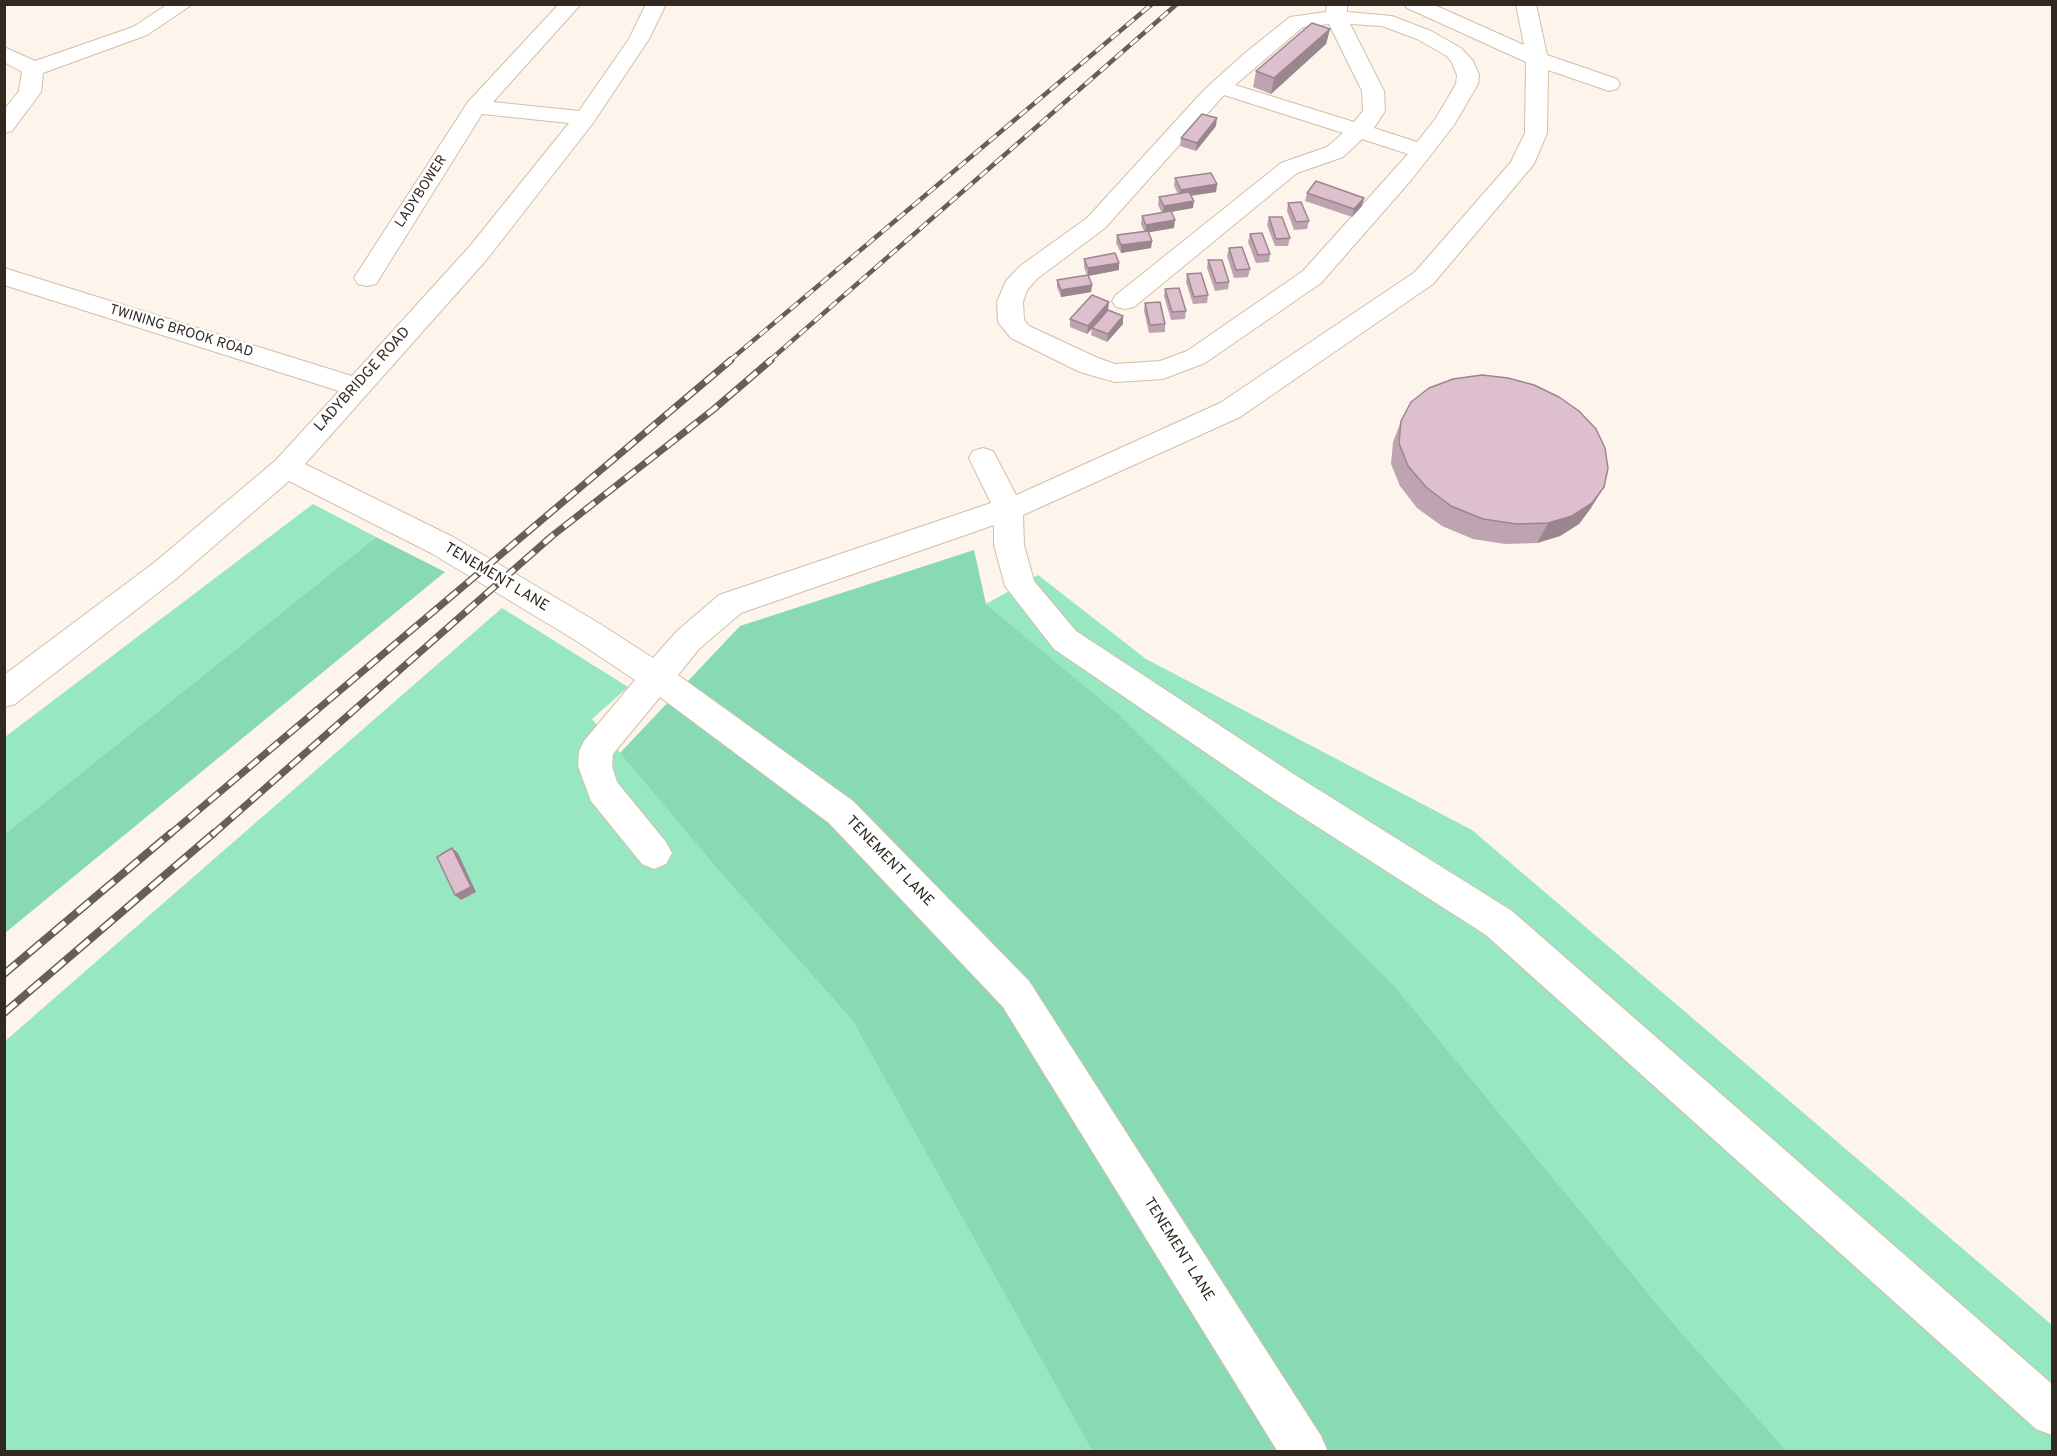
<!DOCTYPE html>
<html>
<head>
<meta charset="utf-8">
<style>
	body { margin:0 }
	#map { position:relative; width:2057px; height:1456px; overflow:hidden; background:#fdf4eb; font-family:Overpass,sans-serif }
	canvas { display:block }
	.frame { position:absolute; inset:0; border:6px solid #322a21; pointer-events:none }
</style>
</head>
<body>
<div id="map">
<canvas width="2057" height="1456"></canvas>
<div class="frame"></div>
</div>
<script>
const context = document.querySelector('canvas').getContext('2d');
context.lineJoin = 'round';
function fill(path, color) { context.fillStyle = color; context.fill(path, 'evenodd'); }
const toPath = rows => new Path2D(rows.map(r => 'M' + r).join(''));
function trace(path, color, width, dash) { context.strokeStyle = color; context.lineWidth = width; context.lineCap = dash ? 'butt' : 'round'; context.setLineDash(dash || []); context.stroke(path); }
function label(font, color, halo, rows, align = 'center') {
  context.font = font + ' Overpass,sans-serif'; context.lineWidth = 5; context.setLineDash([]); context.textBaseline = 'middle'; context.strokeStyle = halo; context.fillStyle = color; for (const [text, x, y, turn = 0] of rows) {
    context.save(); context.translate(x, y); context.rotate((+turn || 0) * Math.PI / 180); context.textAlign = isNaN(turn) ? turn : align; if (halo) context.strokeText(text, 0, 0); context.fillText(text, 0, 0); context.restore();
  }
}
const green = toPath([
	[313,504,376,537,5,834,5,737],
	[1038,575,1146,659,1472,830,2052,1325,2052,1451,1787,1451,1673,1323,1393,984,1118,715,986,604],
	[502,608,628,687,592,719,724,877,852,1020,1092,1451,5,1451,4,1042]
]);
const forest = toPath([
	[376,537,445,572,5,933,5,834],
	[974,550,986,604,1118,714,1393,984,1673,1323,1787,1451,1092,1451,852,1020,724,877,620,753,740,626]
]);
const minor = toPath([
	[168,4,193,4,147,35,43,73,41,92,12,131,4,133,4,110,19,91,22,72,4,62,4,47,35,61,133,27,168,4],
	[559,4,581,4,493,102,579,111,629,39,646,4,666,4,649,39,593,123,488,258,305,464,453,537,597,622,653,658,677,631,719,595,991,503,969,458,973,451,983,448,993,451,1016,495,1021,493,1220,403,1415,272,1511,162,1525,133,1526,62,1407,8,1404,4,1432,4,1524,45,1516,4,1536,4,1547,55,1617,79,1620,84,1617,89,1609,91,1548,70,1547,133,1534,164,1433,284,1240,417,1023,515,1024,545,1034,581,1076,631,1295,775,1512,911,2052,1384,2052,1435,2036,1429,1486,935,1271,797,1054,649,1005,586,994,545,994,525,741,613,699,649,678,675,853,801,1029,981,1321,1436,1328,1452,1278,1452,1003,1007,829,823,660,697,613,754,612,766,617,782,666,842,672,853,666,864,654,869,642,864,591,801,578,766,579,751,584,741,635,680,575,640,431,553,289,481,177,578,15,704,4,707,4,675,155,562,276,460,339,391,4,285,4,268,352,376,470,246,569,123,482,114,376,284,367,286,358,284,354,278,468,102,559,4],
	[1327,4,1347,4,1347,12,1392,16,1431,31,1461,48,1473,61,1479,75,1478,84,1454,125,1412,179,1321,283,1205,363,1163,379,1115,382,1080,372,1011,338,998,322,997,302,1006,281,1020,266,1087,218,1205,89,1245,53,1290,17,1326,12,1327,4],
	[1329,24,1362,91,1363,111,1354,122,1235,85,1303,27,1329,24],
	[1350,24,1382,26,1417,39,1447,56,1452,63,1457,75,1456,84,1436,118,1417,142,1374,128,1385,111,1384,91,1350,24],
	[1224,95,1343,133,1327,147,1281,163,1116,295,1112,301,1116,307,1125,309,1134,307,1297,173,1343,157,1362,139,1408,154,1303,271,1187,351,1160,361,1115,364,1098,358,1029,326,1024,320,1023,302,1027,290,1038,278,1105,228,1224,95]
]);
const railFar2 = toPath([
	[729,361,1152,4],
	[769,361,1177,4]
]);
const railFar1 = toPath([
	[169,835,731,360],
	[212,835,552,536,714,409,771,360]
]);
const rail = toPath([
	[4,974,171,833],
	[4,1013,214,833]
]);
const wall = toPath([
	[1330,29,1326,44,1271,94,1253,87,1256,71],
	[1216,126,1196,151,1180,146,1181,138],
	[1175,178,1217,184,1216,192,1191,196,1193,208,1171,212,1174,228,1148,232,1152,241,1151,248,1121,253,1116,243,1117,235,1144,231,1141,224,1142,216,1162,213,1158,205,1159,197,1178,194,1174,186],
	[1307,193,1364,198,1362,206,1352,217,1305,201],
	[1288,203,1309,221,1307,229,1294,230,1287,211],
	[1269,217,1290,238,1288,246,1275,246,1267,225],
	[1250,234,1270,254,1269,262,1256,263,1248,242],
	[1229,248,1250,269,1248,277,1234,278,1227,256],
	[1084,259,1119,263,1119,270,1088,276,1092,285,1091,292,1061,297,1057,287,1057,280,1087,275,1084,267],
	[1208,260,1229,282,1228,289,1215,291,1207,268],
	[1187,274,1208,295,1207,303,1193,304,1186,282],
	[1165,289,1186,311,1185,319,1171,320,1164,296],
	[1145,303,1165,324,1165,332,1149,333,1144,311],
	[1108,310,1123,316,1123,324,1107,342,1091,335,1092,329,1087,334,1070,327,1070,319],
	[1401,421,1591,508,1579,524,1560,536,1537,543,1505,544,1473,539,1442,526,1417,508,1400,486,1391,464,1393,442]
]);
const shadedWall = toPath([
	[1330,29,1326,44,1271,94,1274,78],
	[1217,118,1216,126,1196,151,1197,143],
	[1217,184,1216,192,1180,197,1181,190],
	[1364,198,1362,206,1352,217,1354,209],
	[1194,201,1193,208,1163,213,1164,206],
	[1175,220,1174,228,1145,233,1146,225],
	[1152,241,1151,248,1121,253,1121,245],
	[1119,263,1119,270,1088,276,1088,268],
	[1092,285,1091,292,1061,297,1061,290],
	[1109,302,1108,310,1087,334,1088,326],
	[1123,316,1123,324,1107,342,1108,334],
	[1604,487,1591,508,1579,524,1560,536,1537,543,1548,523],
	[452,848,458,853,476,892,461,900,455,895]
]);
const building = toPath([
	[1312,23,1330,29,1274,78,1256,71,1312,23],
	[1202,114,1217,118,1197,143,1181,138,1202,114],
	[1211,173,1217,184,1181,190,1175,178,1211,173],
	[1316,181,1364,198,1354,209,1307,193,1316,181],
	[1189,192,1194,201,1164,206,1159,197,1189,192],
	[1301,202,1309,221,1296,222,1288,203,1301,202],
	[1171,211,1175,220,1146,225,1142,216,1171,211],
	[1269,217,1282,217,1290,238,1276,239,1269,217],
	[1148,231,1152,241,1121,245,1117,235,1148,231],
	[1262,233,1270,254,1258,255,1250,234,1262,233],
	[1242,247,1250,269,1236,270,1229,248,1242,247],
	[1115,253,1119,263,1088,268,1084,259,1115,253],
	[1208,260,1222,260,1229,282,1216,283,1208,260],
	[1201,273,1208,295,1194,297,1187,274,1201,273],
	[1088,275,1092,285,1061,290,1057,280,1088,275],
	[1179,288,1186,311,1172,312,1165,289,1179,288],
	[1092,295,1109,302,1088,326,1070,319,1092,295],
	[1160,302,1165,324,1150,325,1145,303,1160,302],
	[1108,310,1123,316,1108,334,1092,328,1108,310],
	[1482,375,1508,378,1534,385,1559,397,1579,411,1596,429,1605,448,1608,468,1604,487,1592,503,1572,516,1548,523,1516,524,1483,519,1451,506,1426,487,1408,466,1399,443,1401,421,1411,402,1429,388,1453,379,1482,375],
	[452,848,471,887,455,895,437,857,452,848]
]);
const farStreetnames = [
	["LADYBOWER",422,192,-57],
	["TWINING BROOK ROAD",181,332,17]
];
const streetNames = [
	["LADYBRIDGE ROAD",363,380,-48],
	["TENEMENT LANE",496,578,31],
	["TENEMENT LANE",889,862,46],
	["TENEMENT LANE",1178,1250,58]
];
fill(green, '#97e7c2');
fill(forest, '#87dab4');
trace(minor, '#d4bfa8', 2);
fill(minor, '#fff');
trace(railFar2, '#675f56', 4.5);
trace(railFar1, '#675f56', 7);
trace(rail, '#675f56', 8);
trace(railFar2, '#fff', 3, [10]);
trace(railFar1, '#fff', 4.5, [13]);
trace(rail, '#fff', 5, [16]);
fill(wall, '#bea4b0');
fill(shadedWall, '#9b8690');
fill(building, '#ddbfcd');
trace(building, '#9b8690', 1.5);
label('14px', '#322a21', '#fff', farStreetnames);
label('15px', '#322a21', '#fff', streetNames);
</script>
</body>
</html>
